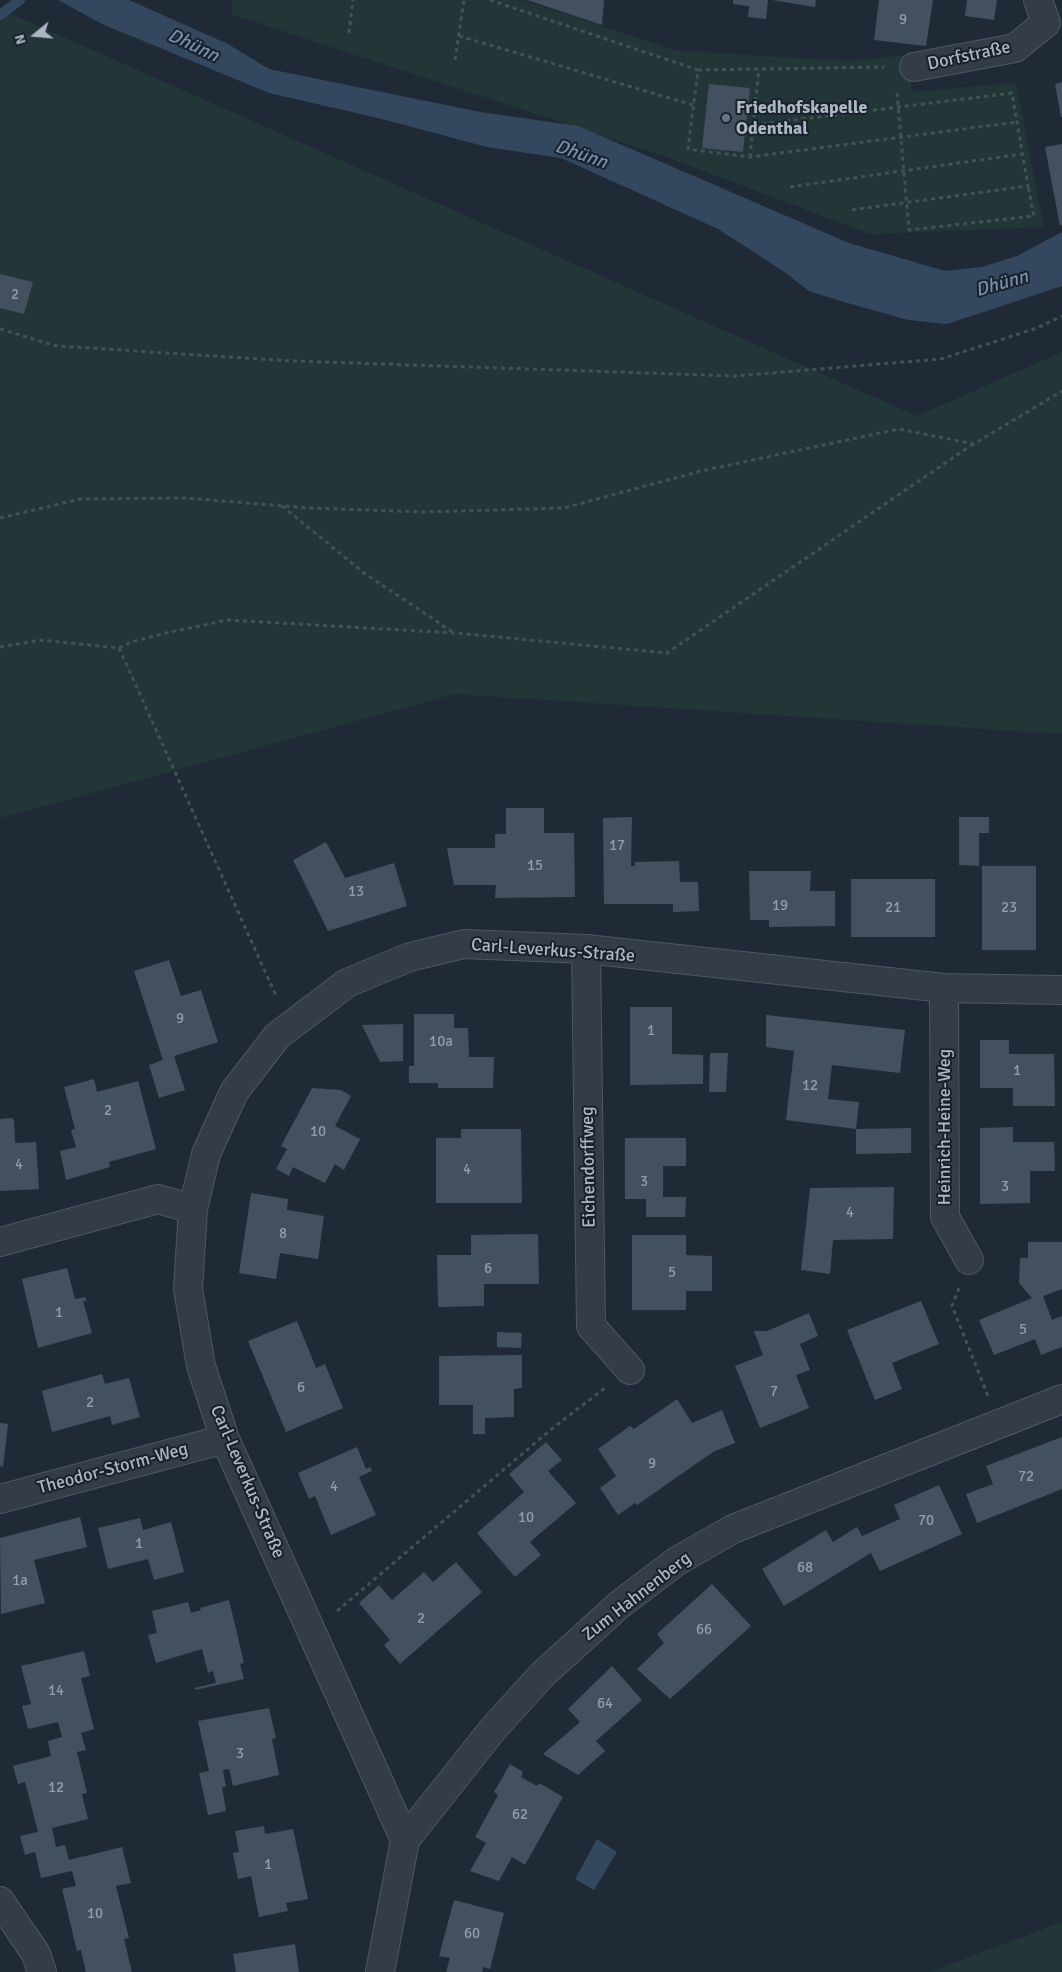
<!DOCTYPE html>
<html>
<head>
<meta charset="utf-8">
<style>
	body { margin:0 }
	#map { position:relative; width:1062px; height:1972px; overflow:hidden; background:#202a37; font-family:Signika,sans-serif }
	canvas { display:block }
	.north { position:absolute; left:10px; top:10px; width:50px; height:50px; -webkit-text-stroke:4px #19212c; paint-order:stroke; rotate:253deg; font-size:14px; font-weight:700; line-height:20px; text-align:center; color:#adb7c4 }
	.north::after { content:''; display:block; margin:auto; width:18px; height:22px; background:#adb7c4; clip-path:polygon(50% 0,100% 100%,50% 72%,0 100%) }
</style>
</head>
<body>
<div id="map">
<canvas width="1062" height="1972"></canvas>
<div class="north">N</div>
</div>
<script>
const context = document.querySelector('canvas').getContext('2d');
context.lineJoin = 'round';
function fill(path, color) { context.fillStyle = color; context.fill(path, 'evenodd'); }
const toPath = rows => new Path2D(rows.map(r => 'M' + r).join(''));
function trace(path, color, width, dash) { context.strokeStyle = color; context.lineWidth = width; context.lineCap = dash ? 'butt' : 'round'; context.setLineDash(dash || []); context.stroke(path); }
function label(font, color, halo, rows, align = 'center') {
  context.font = font + ' Signika,sans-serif'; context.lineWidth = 4; context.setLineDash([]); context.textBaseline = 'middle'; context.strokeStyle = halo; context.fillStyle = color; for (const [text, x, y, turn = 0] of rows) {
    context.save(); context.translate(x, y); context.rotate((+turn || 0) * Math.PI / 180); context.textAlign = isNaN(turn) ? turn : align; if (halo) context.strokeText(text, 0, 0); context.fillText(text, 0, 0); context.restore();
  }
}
const green = toPath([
	[233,0,521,0,679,51,850,61,909,55,912,92,1016,83,1044,227,870,234,667,157,231,14],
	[0,9,917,416,1062,352,1062,734,455,694,0,818],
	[1062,1922,1062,1972,929,1972]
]);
const water = toPath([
	[58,0,129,0,228,44,269,69,480,112,578,126,849,243,945,271,982,267,1017,256,1062,232,1062,286,947,324,908,320,844,302,809,291,783,271,718,229,561,158,487,147,382,119,269,93,102,24],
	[597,1839,617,1852,594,1890,575,1879]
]);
const stream = toPath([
	[0,15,20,0]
]);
const building = toPath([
	[527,0,604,0,602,25],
	[733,0,768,0,766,19,748,17,749,6,733,4],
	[772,0,816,0,815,7],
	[879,0,933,0,926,46,874,40],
	[967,0,997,0,994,20,965,16],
	[1062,82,1062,117,1061,117,1055,84],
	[709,84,750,88,743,152,702,148],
	[1062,144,1062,225,1060,226,1045,147],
	[0,274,33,282,24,314,0,308],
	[506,808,544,808,544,833,574,833,575,897,495,898,496,885,454,885,447,848,495,848,495,834,506,834],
	[632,817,631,866,635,866,635,862,679,861,680,882,698,882,699,911,673,912,673,904,604,904,603,818],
	[959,817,989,817,989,833,979,833,979,866,959,865],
	[326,842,345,878,394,863,407,906,328,931,293,860],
	[982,866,1036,866,1036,950,982,950],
	[749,871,811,871,810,891,835,891,835,926,769,927,769,920,750,920],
	[851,879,935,879,935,937,851,937],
	[169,960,181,996,201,990,218,1042,174,1056,185,1090,159,1098,149,1065,163,1060,134,971],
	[630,1007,672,1007,672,1054,703,1055,703,1084,630,1085],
	[414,1014,454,1014,454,1028,468,1028,469,1057,494,1057,493,1088,438,1088,438,1083,409,1083,409,1066,414,1066],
	[766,1015,905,1030,900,1073,832,1065,828,1099,859,1102,856,1129,786,1120,794,1051,766,1047],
	[403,1024,403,1061,380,1062,362,1025],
	[980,1040,1009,1040,1009,1054,1054,1054,1055,1106,1013,1106,1013,1088,980,1088],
	[710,1053,728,1053,726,1092,709,1092],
	[94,1079,97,1092,138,1081,156,1149,109,1162,110,1167,66,1180,60,1151,76,1147,71,1130,75,1129,64,1087],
	[312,1088,341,1090,351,1096,335,1126,360,1139,344,1170,335,1164,325,1183,293,1167,289,1176,276,1169,287,1149,281,1146],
	[12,1118,14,1120,15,1143,36,1142,39,1189,0,1191,0,1119],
	[1013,1127,1013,1142,1054,1142,1055,1171,1030,1171,1030,1203,980,1204,980,1128],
	[911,1128,911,1153,856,1154,856,1129],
	[461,1129,521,1129,522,1203,436,1203,436,1138,461,1138],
	[625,1138,686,1138,686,1166,663,1166,663,1197,686,1197,685,1217,646,1217,646,1199,625,1199],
	[894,1187,893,1239,833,1240,830,1274,801,1270,810,1188],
	[251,1193,288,1199,287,1210,324,1216,318,1259,280,1253,276,1279,239,1273],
	[538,1234,539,1284,484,1284,484,1306,438,1307,437,1255,471,1255,471,1235],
	[632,1235,686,1235,686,1255,712,1256,712,1291,686,1291,686,1310,632,1310],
	[1028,1242,1062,1242,1062,1289,1043,1296,1052,1320,1062,1316,1062,1347,1041,1355,1035,1339,994,1355,979,1320,1032,1298,1019,1283,1020,1258,1028,1258],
	[67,1268,75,1299,85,1297,87,1301,83,1301,92,1333,38,1348,22,1279],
	[921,1301,939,1344,892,1363,902,1389,875,1400,847,1330],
	[809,1313,818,1336,800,1344,810,1370,796,1375,809,1408,760,1428,735,1366,763,1355,754,1331,767,1331],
	[297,1321,316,1368,325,1364,343,1408,286,1432,248,1341],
	[497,1332,522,1333,521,1348,497,1347],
	[522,1355,522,1388,514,1389,514,1417,485,1418,485,1434,473,1434,473,1405,439,1405,439,1356],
	[102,1374,105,1384,129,1378,140,1417,112,1425,110,1416,52,1432,42,1391],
	[677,1399,692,1423,722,1410,735,1443,713,1452,637,1505,635,1503,618,1515,600,1488,616,1476,598,1449,630,1426,634,1429],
	[0,1423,8,1424,3,1467,0,1466],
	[1062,1437,1062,1489,977,1523,966,1494,993,1484,986,1466],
	[546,1442,562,1460,548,1471,576,1503,530,1542,541,1555,515,1577,477,1533,524,1492,509,1474],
	[357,1447,366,1469,370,1467,372,1471,359,1477,376,1515,331,1535,315,1496,309,1499,298,1473],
	[939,1485,962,1534,880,1571,871,1553,784,1606,762,1569,826,1530,833,1542,857,1527,862,1536,900,1519,894,1505],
	[80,1517,87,1547,34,1560,45,1603,1,1614,0,1538],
	[140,1518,143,1530,171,1522,184,1572,154,1580,148,1559,108,1569,98,1528],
	[456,1562,482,1592,400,1664,384,1645,390,1640,359,1603,379,1585,392,1600,424,1572,433,1582],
	[712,1584,751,1626,670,1699,637,1669,664,1643,657,1634],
	[229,1600,244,1663,240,1664,244,1679,195,1690,195,1688,216,1683,213,1671,208,1673,202,1649,156,1663,148,1635,157,1633,152,1611,188,1602,191,1613,201,1610,200,1608],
	[84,1651,90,1676,81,1678,94,1729,81,1733,86,1750,77,1752,87,1793,82,1794,88,1819,52,1828,56,1847,65,1845,69,1860,122,1847,131,1883,116,1886,129,1938,124,1939,132,1972,86,1972,81,1950,77,1951,62,1889,76,1886,72,1871,41,1878,35,1852,25,1855,20,1836,38,1832,25,1782,18,1784,13,1766,51,1756,48,1741,62,1737,58,1722,28,1729,22,1706,31,1704,21,1666],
	[612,1666,642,1700,596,1741,605,1751,578,1775,543,1754,580,1722,568,1709],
	[269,1708,276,1738,272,1739,279,1775,233,1786,229,1769,223,1770,226,1787,222,1787,226,1811,208,1815,199,1773,209,1771,198,1721],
	[510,1764,523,1772,521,1777,537,1786,539,1783,563,1797,525,1865,512,1857,499,1881,470,1871,486,1843,475,1837,498,1795,494,1792],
	[264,1826,265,1834,293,1829,308,1899,286,1903,288,1911,259,1917,251,1876,238,1879,233,1853,239,1852,235,1831],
	[454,1900,504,1913,490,1969,483,1967,482,1972,446,1972,450,1958,439,1956],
	[295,1944,299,1972,236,1972,233,1954]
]);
const path = toPath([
	[490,0,698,70,688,149,750,157,1017,122],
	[349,33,353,0],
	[459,36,693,105],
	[455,60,464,0],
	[698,70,884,67],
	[897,93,909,230,1034,216,1028,186],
	[754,125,1012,93,1028,186,851,210],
	[750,157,759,69],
	[790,187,1022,154],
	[0,329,56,346,294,361,735,376,941,359,1037,328,1062,316],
	[282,506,364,573,454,633],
	[0,518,80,499,185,498,309,508,424,512,564,508,701,471,899,429,974,444,1062,391],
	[0,647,41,640,119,648,277,998],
	[119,648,131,642,166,633,228,620,455,633,667,653,973,444],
	[959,1288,952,1306,988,1396],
	[337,1611,554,1427,605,1388]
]);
const street = toPath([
	[1038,0,1046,23],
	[914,67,1015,48,1046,23],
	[586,949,591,1326,630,1370],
	[944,988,945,1217,969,1260],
	[0,1242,158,1199,193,1209],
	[0,1499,225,1439],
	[405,1840,225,1439,201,1366,188,1289,193,1209,206,1154,234,1092,277,1036,347,983,410,957,464,944,586,949,944,988,1062,990],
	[0,1901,36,1954,42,1972],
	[380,1972,405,1840,493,1729,542,1675,619,1605,677,1561,733,1529,1062,1399]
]);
const markers = [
	[726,118,5,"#6b7280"]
];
const numberNames = [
	["9",903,20],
	["2",15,295],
	["17",617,846],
	["15",535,866],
	["13",356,892],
	["19",780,906],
	["21",893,908],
	["23",1009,908],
	["9",180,1019],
	["1",651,1031],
	["10a",441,1042],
	["1",1017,1071],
	["12",810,1086],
	["2",108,1111],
	["10",318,1132],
	["4",19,1165],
	["4",467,1170],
	["3",644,1182],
	["3",1005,1187],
	["4",850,1213],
	["8",283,1234],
	["6",488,1269],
	["5",672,1273],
	["1",59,1313],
	["5",1023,1330],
	["6",301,1388],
	["7",774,1392],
	["2",90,1403],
	["9",652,1464],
	["72",1026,1477],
	["4",334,1487],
	["10",526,1518],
	["70",926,1521],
	["1",139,1544],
	["68",805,1568],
	["1a",20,1581],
	["2",421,1619],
	["66",704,1630],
	["14",56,1691],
	["64",605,1704],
	["3",240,1754],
	["12",56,1788],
	["62",520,1815],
	["1",268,1865],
	["10",95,1914],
	["60",472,1934]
];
const streetNames = [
	["Dorfstraße",969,56,-12],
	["Carl-Leverkus-Straße",553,951,4],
	["Heinrich-Heine-Weg",945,1127,-90],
	["Eichendorffweg",589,1167,-91],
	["Theodor-Storm-Weg",113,1469,-15],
	["Carl-Leverkus-Straße",247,1482,67],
	["Zum Hahnenberg",637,1597,-38]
];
const poiNames = [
	["Friedhofskapelle",736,108],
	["Odenthal",736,129]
];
const waterNames = [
	["Dhünn",193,46,25],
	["Dhünn",581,155,19],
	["Dhünn",1002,284,-16]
];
fill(green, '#223638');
fill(water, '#33475f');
trace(stream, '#33475f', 10);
fill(building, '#43505f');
trace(street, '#4e5762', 30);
trace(path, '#3f5355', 3, [4, 4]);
trace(street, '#333c47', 28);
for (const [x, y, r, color] of markers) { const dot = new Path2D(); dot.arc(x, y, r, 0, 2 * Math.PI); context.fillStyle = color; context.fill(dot); trace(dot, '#19212c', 2); }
label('15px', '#929dab', null, numberNames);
label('18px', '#adb7c4', '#19212c', streetNames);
label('bold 18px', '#adb7c4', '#19212c', poiNames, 'left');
label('italic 19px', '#758fad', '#19212c', waterNames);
</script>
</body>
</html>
